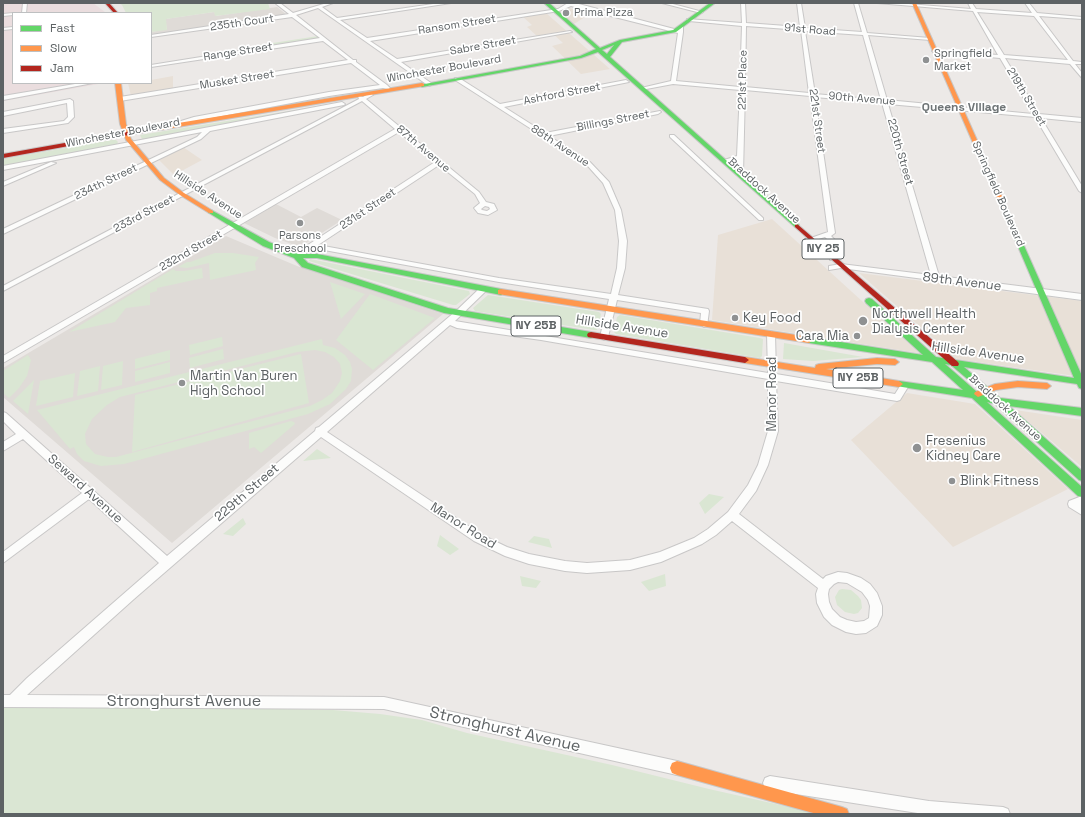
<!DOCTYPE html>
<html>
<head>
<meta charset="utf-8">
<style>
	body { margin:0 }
	#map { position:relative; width:1085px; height:817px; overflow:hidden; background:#ece9e7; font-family:"Space Grotesk",sans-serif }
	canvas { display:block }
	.frame { position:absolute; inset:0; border:4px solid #5d6264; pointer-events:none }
	.legend { position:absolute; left:12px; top:12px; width:140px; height:72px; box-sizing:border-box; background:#fff; border:1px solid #bec0c1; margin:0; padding:5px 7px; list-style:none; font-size:12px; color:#5d6264 }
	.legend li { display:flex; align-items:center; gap:8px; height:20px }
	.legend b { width:20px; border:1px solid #bec0c1 }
</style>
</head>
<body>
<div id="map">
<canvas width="1085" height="817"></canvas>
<div class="frame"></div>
<ul class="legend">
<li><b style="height:5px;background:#63d668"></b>Fast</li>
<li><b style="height:5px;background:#ff974d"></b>Slow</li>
<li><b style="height:5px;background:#b3261e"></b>Jam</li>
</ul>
</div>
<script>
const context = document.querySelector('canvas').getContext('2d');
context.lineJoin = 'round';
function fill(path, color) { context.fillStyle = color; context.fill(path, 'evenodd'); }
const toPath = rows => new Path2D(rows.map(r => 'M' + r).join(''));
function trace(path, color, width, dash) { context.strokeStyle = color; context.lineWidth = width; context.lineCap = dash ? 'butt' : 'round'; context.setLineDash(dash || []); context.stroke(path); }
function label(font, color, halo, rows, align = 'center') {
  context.font = font + ' "Space Grotesk",sans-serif'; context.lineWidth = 3.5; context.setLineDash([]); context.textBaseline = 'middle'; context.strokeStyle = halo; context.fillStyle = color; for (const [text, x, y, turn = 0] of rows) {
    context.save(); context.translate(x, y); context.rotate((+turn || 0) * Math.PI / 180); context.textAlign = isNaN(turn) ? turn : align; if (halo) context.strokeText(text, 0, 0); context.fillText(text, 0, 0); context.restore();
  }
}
const commercial = toPath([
	[569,8,579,11,578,12,588,15,574,24,561,13],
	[546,13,610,69,581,74,552,46,563,43,552,33,537,36,527,27,532,25,523,17],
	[173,76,173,89,131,96,128,83,151,83,151,80],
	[183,147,202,160,174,175,158,159],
	[772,219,919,353,712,320,718,235],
	[859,273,1082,301,1082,377,957,359],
	[907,393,975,404,1068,489,953,547,851,440],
	[1015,410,1082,420,1082,467]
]);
const education = toPath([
	[277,7,287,15,151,35,151,32,167,29,165,19,214,12,216,16],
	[276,204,301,217,317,208,342,220,300,247,275,238,244,223],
	[226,236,297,266,443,314,172,543,3,397,3,368]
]);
const medical = toPath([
	[3,3,93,3,105,12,13,13,13,83,104,83,3,101]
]);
const green = toPath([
	[119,3,268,3,270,9,215,16,214,12,166,19,167,30,151,32,151,13,126,13,122,5],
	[318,36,320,38,248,49,247,47],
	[332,104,143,141,140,135],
	[112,140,116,140,118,142,117,144,3,166,3,159],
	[215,253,233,253,259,257,255,263,256,270,210,280,209,263,187,268,178,267,187,262,190,262],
	[310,259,469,291,470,294,456,305,453,305,309,261],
	[202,268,203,278,157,288,157,291,150,293,150,305,126,308,115,322,69,332,173,269,176,271,184,271],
	[330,282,365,294,341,319],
	[370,294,435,318,373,370,336,340],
	[488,295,599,312,601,314,597,330,594,330,475,311,473,308],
	[620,315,760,338,763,339,762,356,760,358,616,334,614,332,617,317],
	[222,337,223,346,190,355,189,345],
	[322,339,323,345,335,348,345,355,350,362,352,369,351,381,346,389,330,404,308,414,124,464,101,466,84,461,77,454,74,447,70,449,37,410],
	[315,350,325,352,334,357,340,364,342,373,340,381,332,393,322,400,310,406,116,457,108,457,95,454,86,444,85,434,92,419,107,405,120,397,297,352],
	[784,343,863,357,813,361,783,359],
	[223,349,224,359,190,368,189,358],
	[170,350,170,360,135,369,135,359],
	[301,354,309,403,132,452,135,395],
	[28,355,31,360,27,376,19,388,9,398,3,393,3,371],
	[123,361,122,385,101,390,103,366],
	[170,362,170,373,135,382,135,371],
	[100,366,98,391,77,396,80,371],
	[75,373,73,397,36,406,40,381],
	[34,380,28,414,13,401],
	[291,421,294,422,295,424,261,453,254,447,249,449,249,433],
	[317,449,331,458,303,461],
	[709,494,724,497,705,514,699,503],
	[243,518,246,524,233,536,223,534],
	[440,535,459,549,450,555,437,546],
	[534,536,549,539,552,548,528,542],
	[665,574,666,586,649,591,641,582],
	[520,576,541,581,536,588,522,586],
	[842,589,851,590,858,596,861,600,862,608,858,613,854,614,845,612,837,605,835,597,839,590],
	[37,704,333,710,380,714,422,720,467,733,612,765,709,789,820,814,3,814,3,706]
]);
const street = toPath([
	[23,3,27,3,26,13,22,13,23,3],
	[275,3,280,3,293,13,327,3,333,3,322,7,337,18,440,3,451,3,340,20,367,38,558,9,568,3,575,3,678,30,679,26,683,26,683,32,676,81,740,87,742,26,689,21,687,19,742,23,741,3,745,3,746,23,800,27,797,3,801,3,805,28,862,32,854,3,858,3,867,33,930,38,932,39,930,40,868,35,887,100,1033,114,1000,58,934,52,932,51,934,50,998,55,973,11,877,3,896,3,971,9,968,3,972,3,976,9,1032,13,1025,3,1029,3,1037,13,1082,17,1082,19,1039,16,1073,61,1082,62,1082,64,1075,64,1082,73,1082,78,1070,64,1005,58,1039,114,1082,118,1082,122,1041,118,1082,186,1082,193,1079,191,1035,117,888,104,939,276,1082,294,1082,300,841,268,829,270,829,266,841,264,931,275,882,103,815,97,835,233,831,236,836,241,837,258,833,260,830,260,829,241,825,237,812,241,808,239,828,232,810,96,745,90,743,174,738,175,737,159,724,163,721,161,737,156,740,90,673,84,641,90,641,88,671,81,678,33,571,6,559,11,370,41,397,59,570,31,572,32,401,62,431,83,431,85,429,86,318,8,296,15,353,60,356,60,356,62,387,85,390,88,389,89,383,88,329,96,195,121,170,128,168,127,168,125,194,117,329,92,380,85,351,63,120,101,117,99,120,97,348,60,323,41,151,67,151,65,320,38,292,17,151,37,151,35,289,14,275,3],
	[977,12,1034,16,1068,60,1004,55,977,12],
	[746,26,801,30,809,93,745,87,746,26],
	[805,31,863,35,881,100,815,94,805,31],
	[662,3,669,3,703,12,701,13,662,3],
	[13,13,13,15,3,16,3,14,13,13,14,13,13,13],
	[13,27,13,29,3,30,3,28,13,27],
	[455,78,459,78,500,104,626,80,629,82,504,107,545,133,660,111,661,112,658,114,549,136,590,162,609,182,621,210,627,241,625,268,618,295,708,309,709,311,707,326,704,327,700,324,701,313,617,300,608,337,604,340,600,337,609,299,499,282,313,248,300,258,294,258,294,254,435,162,399,132,3,363,3,356,395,129,362,101,3,291,3,286,359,99,358,96,363,97,370,93,373,95,366,99,479,192,486,202,494,204,497,210,488,215,478,213,474,208,480,203,475,194,439,165,318,245,499,278,611,294,617,268,619,241,615,210,603,183,586,164,455,80,455,78],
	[485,206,489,207,490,209,487,211,482,210,481,209,485,206],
	[81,83,93,83,3,100,3,96,81,83],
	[70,99,73,101,74,117,68,123,3,133,3,129,64,121,68,117,67,103,3,116,3,112,70,99],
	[342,102,345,104,344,105,210,131,201,139,3,234,3,229,197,137,202,132,3,170,3,166,342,102],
	[670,135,674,135,763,218,763,220,759,220,670,137,670,135],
	[51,162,56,163,3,186,3,182,51,162],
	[481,287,484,287,488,289,455,321,768,373,767,334,771,331,775,334,776,374,895,394,902,383,908,383,909,385,908,387,900,400,897,401,776,381,778,431,768,465,756,491,739,514,823,579,826,576,838,572,847,573,861,578,870,584,877,593,882,606,882,615,877,626,866,633,856,634,846,632,832,625,824,617,817,603,816,594,818,588,732,521,716,535,702,544,661,562,630,570,587,573,565,571,529,564,505,556,474,541,321,437,134,599,27,695,384,697,677,761,682,763,684,768,682,773,677,775,384,709,3,707,3,695,10,695,27,678,159,563,89,499,3,563,3,552,82,493,23,439,3,451,3,442,16,434,3,421,3,412,6,413,167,556,315,431,316,428,319,427,456,311,481,287],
	[450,325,457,328,541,340,768,379,768,431,758,465,748,485,728,512,708,529,694,538,660,552,630,560,587,563,565,561,529,554,507,547,482,535,327,432,450,325],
	[838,582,847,583,862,592,868,600,870,606,869,618,864,621,856,622,847,620,840,617,832,609,829,602,828,594,829,589,834,584,838,582],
	[1082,496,1082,515,1069,507,1068,504,1069,501,1082,496],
	[770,776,929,801,1003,807,1008,809,1010,814,924,814,770,790,765,788,763,783,765,778,770,776]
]);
const fast = toPath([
	[544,3,549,3,600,48,620,40,673,30,710,3,715,3,676,32,622,42,610,57,799,225,799,227,795,227,598,52,581,58,422,87,419,85,580,56,596,49,544,3],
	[614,45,607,54,602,50,614,45],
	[211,210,269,242,298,254,317,254,501,289,505,292,501,295,317,258,303,258,308,263,448,308,591,332,595,335,591,338,444,313,302,267,294,258,263,246,209,213,208,212,211,210],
	[1014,228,1017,230,1082,376,1082,389,1079,388,1077,384,964,367,1000,398,1082,408,1082,416,1009,406,1082,471,1082,481,1079,480,995,404,987,402,1082,487,1082,497,1078,496,972,398,896,386,895,384,896,382,899,381,963,390,932,362,809,343,805,340,809,337,923,355,866,303,865,301,866,299,869,298,872,299,936,357,1074,378,1011,230,1014,228],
	[945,364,951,365,985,394,977,392,945,364]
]);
const slow = toPath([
	[912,3,916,3,1017,230,1016,231,1014,232,1011,230,912,3],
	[115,83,121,83,126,124,131,139,164,178,184,193,213,211,213,213,209,213,180,195,160,180,126,140,120,124,115,83],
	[422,83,424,84,424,86,160,130,157,128,160,126,422,83],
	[501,289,809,337,813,340,809,343,498,294,498,290,501,289],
	[745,357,815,368,816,365,819,364,877,358,895,359,899,362,895,365,877,364,826,369,899,381,903,384,899,387,745,363,741,360,745,357],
	[1018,381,1047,383,1051,386,1047,389,1018,387,996,390,978,397,974,394,975,392,995,384,1018,381],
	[677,761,842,807,847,809,849,814,817,814,677,775,672,773,670,768,672,763,677,761]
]);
const jam = toPath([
	[105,3,109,3,118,13,114,13,105,3],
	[160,126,162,127,162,129,3,158,3,154,160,126],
	[797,224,958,362,959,364,958,366,952,366,795,227,795,225,797,224],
	[591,332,745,357,749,360,745,363,588,337,587,335,588,333,591,332]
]);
const markers = [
	[566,13,4,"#8f9192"],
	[926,60,4,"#8f9192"],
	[300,223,4,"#8f9192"],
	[735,318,4,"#8f9192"],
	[863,321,5,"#8f9192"],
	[857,336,4,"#8f9192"],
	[182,383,4,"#8f9192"],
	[917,448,5,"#8f9192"],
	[952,481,4,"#8f9192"]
];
const farPoinames = [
	["Prima Pizza",574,13],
	["Springfield",934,54],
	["Market",934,67],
	["Parsons",300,236,"center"],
	["Preschool",300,249,"center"]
];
const farStreetnames = [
	["235th Court",242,23,-8],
	["Ransom Street",457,25,-9],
	["91st Road",810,30,5],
	["Sabre Street",483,46,-10],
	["Range Street",238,52,-9],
	["Winchester Boulevard",444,69,-10],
	["Musket Street",237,80,-9],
	["221st Place",743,80,-89],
	["Ashford Street",562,94,-11],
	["219th Street",1026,97,59],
	["90th Avenue",862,99,5],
	["Billings Street",613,121,-11],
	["221st Street",817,121,82],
	["Winchester Boulevard",123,133,-11],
	["88th Avenue",560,146,33],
	["87th Avenue",423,149,40],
	["220th Street",900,152,74],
	["234th Street",106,182,-26],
	["Braddock Avenue",764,191,42],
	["Springfield Boulevard",998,194,66],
	["Hillside Avenue",208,195,33],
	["231st Street",368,209,-34],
	["233rd Street",144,214,-28],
	["232nd Street",191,251,-30],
	["Braddock Avenue",1005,408,42]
];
const farNeighbourhoodnames = [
	["Queens Village",964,108]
];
const shields = [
	[823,249,42],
	[536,326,50],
	[858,378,50]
];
const shieldNames = [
	["NY 25",823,249],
	["NY 25B",536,326],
	["NY 25B",858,378]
];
const streetNames = [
	["89th Avenue",962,282,7],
	["Hillside Avenue",622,327,9],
	["Hillside Avenue",978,353,8],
	["Manor Road",772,394,-90],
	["Seward Avenue",85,489,42],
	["229th Street",247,493,-41],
	["Manor Road",463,526,32]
];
const poiNames = [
	["Northwell Health",872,314],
	["Dialysis Center",872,329],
	["Key Food",743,318],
	["Cara Mia",849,336,"right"],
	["Martin Van Buren",190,376],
	["High School",190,391],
	["Fresenius",926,441],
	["Kidney Care",926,456],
	["Blink Fitness",960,481]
];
const nearStreetnames = [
	["Stronghurst Avenue",184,702],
	["Stronghurst Avenue",505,730,13]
];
fill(commercial, '#e8e0d7');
fill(education, '#dfdbd7');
fill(medical, '#eaddde');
fill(green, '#dae6d3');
trace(street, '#c8c7c7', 2);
trace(fast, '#c8c7c7', 2);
trace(slow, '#c8c7c7', 2);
trace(jam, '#c8c7c7', 2);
fill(street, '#fcfcfb');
fill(fast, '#63d668');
fill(slow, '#ff974d');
fill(jam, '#b3261e');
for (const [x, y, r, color] of markers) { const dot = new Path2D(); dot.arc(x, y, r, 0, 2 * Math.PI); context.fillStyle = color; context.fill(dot); trace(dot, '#fff', 1.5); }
label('11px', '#5d6264', '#fff', farPoinames, 'left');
label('11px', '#5d6264', '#fff', farStreetnames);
label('bold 12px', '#6e7476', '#fff', farNeighbourhoodnames);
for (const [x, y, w] of shields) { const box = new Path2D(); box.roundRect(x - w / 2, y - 10, w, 20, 3); context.fillStyle = '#fff'; context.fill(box); trace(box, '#5d6264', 1); }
label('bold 12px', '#5d6264', null, shieldNames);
label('13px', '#5d6264', '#fff', streetNames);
label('13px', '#5d6264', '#fff', poiNames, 'left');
label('16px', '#5d6264', '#fff', nearStreetnames);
</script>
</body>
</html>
